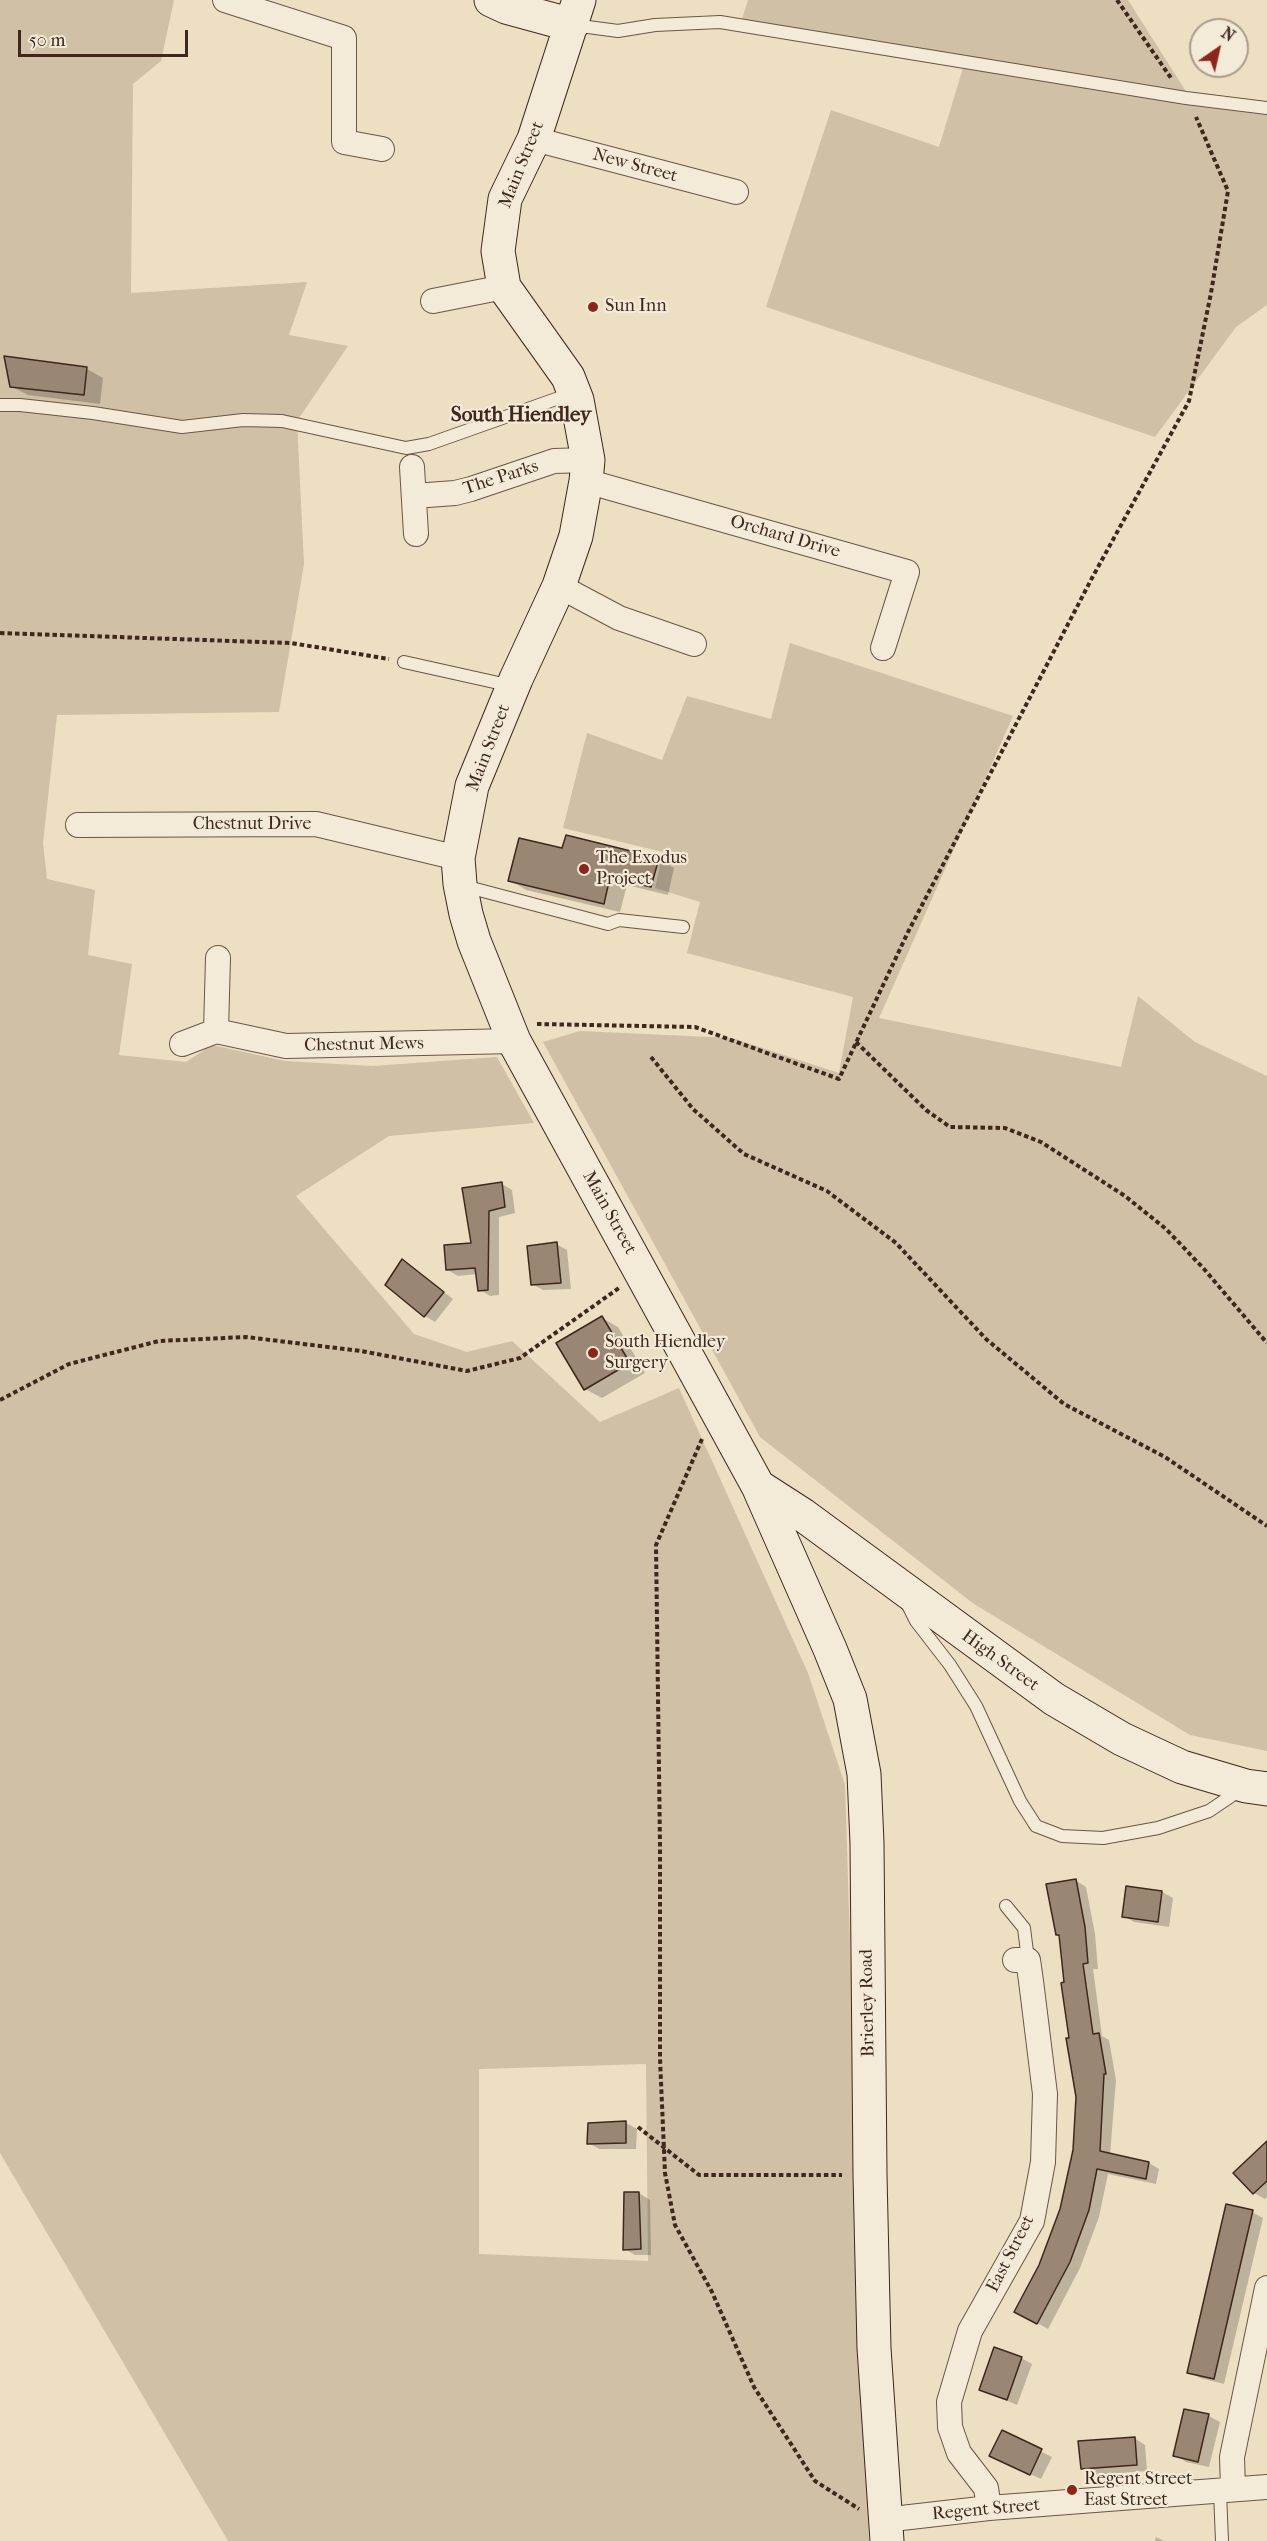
<!DOCTYPE html>
<html>
<head>
<meta charset="utf-8">
<style>
	body { margin:0 }
	#map { position:relative; width:1267px; height:2541px; overflow:hidden; background:#eddfc2; font-family:"IM FELL French Canon",serif }
	canvas { display:block }
	.north { position:absolute; left:1189px; top:18px; width:60px; height:60px; box-sizing:border-box; background:#f3ead7; border:2px solid #ab9c8d; border-radius:50%; rotate:34deg; font-size:16px; font-weight:700; line-height:24px; text-align:center; color:#3f271d }
	.north::after { content:''; display:block; margin:auto; width:21px; height:27px; background:#8f2418; clip-path:polygon(50% 0,100% 100%,50% 72%,0 100%) }
	.scale { position:absolute; left:18px; top:30px; width:170px; height:27px; box-sizing:border-box; border:3px solid #3f271d; border-top:0; padding-left:8px; font-size:18px; line-height:21px; white-space:nowrap; color:#3f271d; -webkit-text-stroke:4px #f3ead7; paint-order:stroke }
</style>
</head>
<body>
<div id="map">
<canvas width="1267" height="2541"></canvas>
<div class="north">N</div>
<div class="scale">50 m</div>
</div>
<script>
const context = document.querySelector('canvas').getContext('2d');
context.lineJoin = 'round';
function fill(path, color) { context.fillStyle = color; context.fill(path, 'evenodd'); }
const toPath = rows => new Path2D(rows.map(r => 'M' + r).join(''));
function trace(path, color, width, dash) { context.strokeStyle = color; context.lineWidth = width; context.lineCap = dash ? 'butt' : 'round'; context.setLineDash(dash || []); context.stroke(path); }
function label(font, color, halo, rows, align = 'center') {
  context.font = font + ' "IM FELL French Canon",serif'; context.lineWidth = 4.5; context.setLineDash([]); context.textBaseline = 'middle'; context.strokeStyle = halo; context.fillStyle = color; for (const [text, x, y, turn = 0] of rows) {
    context.save(); context.translate(x, y); context.rotate((+turn || 0) * Math.PI / 180); context.textAlign = isNaN(turn) ? turn : align; if (halo) context.strokeText(text, 0, 0); context.fillText(text, 0, 0); context.restore();
  }
}
const green = toPath([
	[0,0,174,0,161,61,133,84,131,293,307,282,289,335,348,346,297,421,304,564,279,712,57,715,43,843,47,879,95,890,88,955,132,964,119,1055,186,1062,212,1045,285,1061,373,1066,497,1057,534,1123,389,1136,296,1196,414,1334,467,1352,512,1341,600,1422,679,1388,808,1673,845,1785,869,2541,228,2541,0,2153],
	[646,2064,648,2261,479,2254,479,2069],
	[748,0,1128,0,1187,93,1267,104,1267,305,1236,327,1155,437,766,307,831,110,939,147,963,68,740,25],
	[790,643,1013,716,879,1018,1121,1067,1138,996,1195,1042,1267,1076,1267,1751,1190,1735,974,1604,760,1437,543,1042,580,1031,732,1038,839,1073,853,997,687,953,700,902,655,888,663,852,563,828,587,733,662,760,687,696,771,719]
]);
const shadow = toPath([
	[87,369,103,378,100,404,28,395,11,386],
	[564,850,658,859,674,868,668,895,627,885,620,912,526,890,510,880],
	[502,1184,512,1190,515,1213,499,1217,499,1295,490,1296,480,1290,477,1274,458,1276,448,1270,472,1244],
	[556,1244,567,1250,571,1289,543,1290,532,1284],
	[403,1261,453,1299,435,1322,425,1316],
	[602,1318,618,1327,645,1373,602,1398,585,1389],
	[1075,1880,1086,1887,1095,1934,1098,1969,1093,1969,1102,2036,1109,2040,1116,2080,1110,2155,1149,2163,1159,2169,1156,2184,1108,2174,1099,2217,1080,2268,1048,2329,1016,2311,1040,2265,1062,2209,1075,2150,1078,2097,1061,1937,1057,1935],
	[1127,1888,1162,1892,1173,1898,1169,1927,1134,1922,1124,1916],
	[626,2123,637,2129,636,2149,599,2149,589,2143],
	[1267,2148,1267,2197,1265,2199,1254,2193],
	[639,2193,650,2200,651,2255,635,2255,625,2249],
	[1252,2212,1263,2218,1224,2384,1200,2378,1189,2372],
	[1021,2358,1032,2364,1017,2405,981,2389],
	[1185,2410,1209,2416,1220,2422,1209,2467,1186,2462,1175,2455],
	[1002,2432,1052,2457,1041,2479,1002,2461],
	[1134,2438,1145,2445,1147,2471,1093,2475,1082,2469],
	[1156,2537,1164,2541,1155,2541]
]);
const building = toPath([
	[4,356,87,367,84,395,10,387,4,356],
	[566,835,659,858,651,887,610,877,604,904,508,881,519,838,562,848,566,835],
	[502,1182,505,1207,489,1211,488,1290,478,1291,475,1268,446,1270,444,1245,471,1243,462,1188,502,1182],
	[557,1242,561,1283,531,1285,527,1246,557,1242],
	[402,1259,444,1292,424,1317,385,1285,402,1259],
	[602,1316,630,1363,584,1390,556,1343,602,1316],
	[1076,1879,1085,1927,1088,1963,1083,1964,1093,2034,1099,2033,1106,2074,1104,2074,1100,2151,1149,2162,1146,2179,1097,2169,1089,2210,1070,2262,1037,2324,1014,2312,1039,2265,1060,2209,1073,2150,1076,2097,1066,2038,1069,2038,1061,1983,1064,1982,1059,1935,1056,1935,1046,1884,1076,1879],
	[1126,1886,1162,1891,1158,1922,1122,1917,1126,1886],
	[626,2121,626,2143,587,2144,588,2123,626,2121],
	[1267,2141,1267,2181,1253,2194,1233,2173,1267,2141],
	[624,2192,639,2192,641,2249,623,2250,624,2192],
	[1226,2204,1253,2210,1214,2379,1187,2373,1226,2204],
	[994,2347,1022,2357,1007,2400,979,2390,994,2347],
	[1184,2409,1209,2414,1198,2462,1173,2456,1184,2409],
	[1002,2430,1042,2449,1030,2475,989,2456,1002,2430],
	[1135,2437,1137,2465,1081,2469,1078,2441,1135,2437]
]);
const path = toPath([
	[1117,0,1171,78],
	[0,633,291,643,389,659],
	[537,1024,695,1027,839,1079,908,932,1092,578,1189,401,1211,293,1228,191,1196,117],
	[856,1042,926,1110,950,1127,1005,1128,1041,1142,1125,1196,1166,1229,1204,1269,1267,1343],
	[651,1057,693,1109,744,1154,827,1191,896,1243,986,1339,1064,1404,1165,1457,1267,1526],
	[0,1400,69,1364,159,1341,246,1337,361,1351,467,1371,520,1358,619,1288],
	[702,1439,656,1545,660,1845,660,2059,665,2173,675,2225,712,2292,754,2387,815,2481,859,2509],
	[638,2127,699,2175,842,2175]
]);
const lane = toPath([
	[573,25,618,31,655,25,720,22,1186,98,1267,108],
	[0,405,20,405,93,413,182,427,243,420,282,421,406,448,429,444,573,393],
	[404,662,512,686],
	[464,886,608,924,619,920,683,927],
	[907,1603,916,1621,950,1665,976,1706,1020,1801,1036,1826,1062,1836,1103,1838,1158,1828,1209,1811,1240,1790],
	[1006,1906,1024,1928,1028,1960],
	[1220,2492,1222,2541]
]);
const street = toPath([
	[225,0,344,38,344,142,382,149],
	[534,139,736,192],
	[433,301,504,287],
	[412,467,416,534],
	[586,481,907,572,883,648],
	[414,496,455,493,471,489,554,461,588,460],
	[559,586,619,618,694,644],
	[78,825,316,824,458,858],
	[216,1031,286,1046,514,1041],
	[182,1044,216,1031,218,958],
	[1233,2489,1232,2457,1267,2288],
	[989,2508,986,2488,959,2453,950,2427,949,2402,970,2331,1032,2221,1043,2162,1045,2094,1031,1981,1028,1960,1015,1960],
	[884,2520,989,2508,1267,2487]
]);
const secondary = toPath([
	[491,0,506,7,572,25],
	[579,0,534,139,505,199,498,251,504,287,568,377,577,400,588,460,586,481,576,536,559,586,516,679,472,786,458,858,460,884,466,914,474,941,514,1041,758,1486,830,1649,850,1699,864,1774,867,1843,870,2175,874,2348,887,2541],
	[758,1486,803,1515,1054,1699,1122,1739,1182,1767,1246,1786,1267,1789]
]);
const markers = [
	[593,307,6,"#8f2418"],
	[584,869,6,"#8f2418"],
	[593,1353,6,"#8f2418"],
	[1072,2490,6,"#8f2418"]
];
const streetNames = [
	["Main Street",522,165,-68],
	["New Street",635,166,15],
	["The Parks",501,478,-18],
	["Orchard Drive",785,537,16],
	["Main Street",489,748,-69],
	["Chestnut Drive",252,825],
	["Chestnut Mews",364,1045,-1],
	["Main Street",609,1213,61],
	["High Street",1000,1661,36],
	["Brierley Road",868,2003,-91],
	["East Street",1011,2254,-63],
	["Regent Street",986,2510,-5]
];
const poiNames = [
	["Sun Inn",605,307],
	["The Exodus",596,859],
	["Project",596,880],
	["South Hiendley",605,1343],
	["Surgery",605,1364],
	["Regent Street",1084,2480],
	["East Street",1084,2501]
];
const quarterNames = [
	["South Hiendley",521,416]
];
fill(green, '#cfc0a6');
fill(shadow, '#0003');
fill(building, '#998773');
trace(building, '#3f271d', 1.5);
trace(lane, '#6a5546', 14);
trace(street, '#6a5546', 26);
trace(secondary, '#3f271d', 35);
trace(path, '#3f271d', 4, [4.5, 3]);
trace(lane, '#f3ead7', 12);
trace(street, '#f3ead7', 24);
trace(secondary, '#f3ead7', 33);
for (const [x, y, r, color] of markers) { const dot = new Path2D(); dot.arc(x, y, r, 0, 2 * Math.PI); context.fillStyle = color; context.fill(dot); trace(dot, '#f3ead7', 2); }
label('18px', '#3f271d', '#f3ead7', streetNames);
label('18px', '#3f271d', '#f3ead7', poiNames, 'left');
label('bold 21px', '#3f271d', '#f3ead7', quarterNames);
</script>
</body>
</html>
